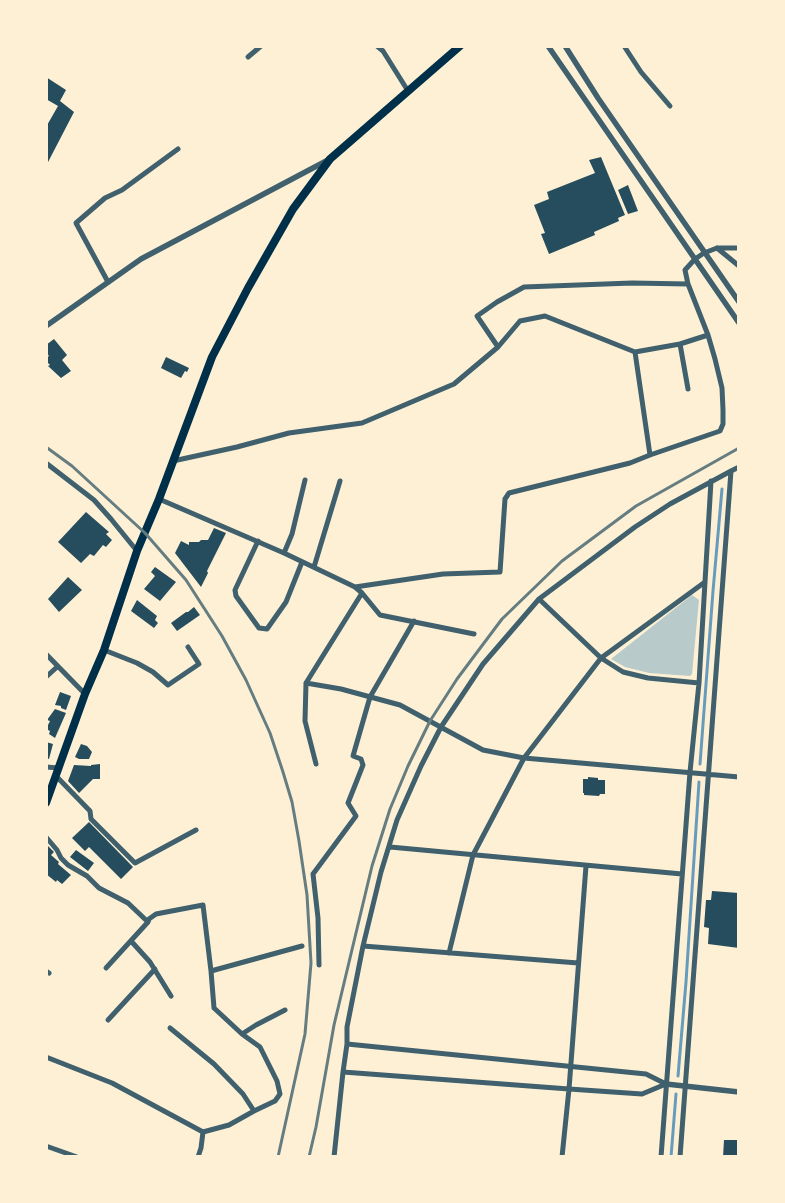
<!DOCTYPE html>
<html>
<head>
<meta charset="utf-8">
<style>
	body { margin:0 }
	#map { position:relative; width:785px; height:1203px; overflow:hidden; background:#fdf0d5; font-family:"Roboto Condensed",sans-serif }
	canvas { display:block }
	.frame { position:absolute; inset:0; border:48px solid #fdf0d5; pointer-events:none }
</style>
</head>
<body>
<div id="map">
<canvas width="785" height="1203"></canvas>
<div class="frame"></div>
</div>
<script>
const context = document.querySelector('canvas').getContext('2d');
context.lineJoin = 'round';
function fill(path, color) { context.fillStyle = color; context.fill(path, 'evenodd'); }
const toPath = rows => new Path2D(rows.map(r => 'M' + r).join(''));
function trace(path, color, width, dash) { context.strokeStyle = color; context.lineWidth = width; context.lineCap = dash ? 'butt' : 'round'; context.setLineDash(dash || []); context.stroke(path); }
const green = toPath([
	[692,595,699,600,692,674,690,676,649,673,625,667,611,659]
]);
const stream = toPath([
	[700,764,713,591,722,489],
	[678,1076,686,982,699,782],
	[671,1157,676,1094]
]);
const building = toPath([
	[46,77,66,90,60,101,74,112,46,166,46,127,58,106,46,99],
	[601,157,625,215,618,218,619,221,594,232,595,235,549,254,541,234,545,233,534,205,549,199,547,192,595,173,589,160],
	[628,185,638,211,628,214,618,190],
	[54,339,67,355,62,360,71,371,61,378,48,366,50,365,46,361,46,358,49,356,46,352,46,345],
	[166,357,189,368,187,372,185,371,181,378,161,368],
	[86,512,109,532,106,534,112,540,106,547,103,545,94,556,90,554,81,563,58,542],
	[214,528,226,533,207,571,208,573,201,587,175,553,181,541,189,545,189,542,199,542,201,540,208,540],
	[155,567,176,582,160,601,144,589,155,576,151,572],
	[68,577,82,590,59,612,48,599],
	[137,600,157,616,155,620,158,623,154,628,131,611],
	[194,607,200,615,177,631,171,623,186,612,188,612],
	[60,692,71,696,66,710,61,708,61,706,55,705],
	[55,709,66,713,55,738,49,734,50,731,46,729,50,721,47,720],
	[46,742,53,744,49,759,46,758],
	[81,744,87,746,92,752,89,759,79,759,75,757],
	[100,764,100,779,93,779,79,793,68,781,74,765,91,766,91,765],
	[588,777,598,778,598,780,605,780,605,794,600,794,599,796,584,795,584,793,583,793,583,779,588,779],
	[89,822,133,867,121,879,89,847,85,851,72,838],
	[46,844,54,852,51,855,59,862,58,864,71,875,62,884,57,880,56,882,46,874],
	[76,850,94,863,88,871,70,857],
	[712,891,739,893,739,948,708,944,709,928,704,927,706,900,711,900],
	[724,1140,738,1140,739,1157,723,1157]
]);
const minor = toPath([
	[377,46,383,51,408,91],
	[624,46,641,72,670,106],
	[248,57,261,46],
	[717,248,739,266],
	[108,282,76,223,105,198,122,190,178,149],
	[680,344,688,389],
	[498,347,477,316,497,302,524,287,632,283,688,284],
	[635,352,680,344,708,335],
	[173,461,237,447,289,433,362,423,454,384,498,347,520,321,545,316,635,352,650,455,720,431,723,424,723,410,722,388,715,359,708,335,688,284,685,270,695,259,704,253,717,248,739,248],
	[46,463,94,500,111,519,137,551],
	[159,499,284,553,355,587,362,593,306,683,341,689,400,705,483,750,524,758,739,777],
	[258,541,235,590,236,596,259,628,267,629,286,602,302,562],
	[284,553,292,534,305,480],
	[314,567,340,481],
	[355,587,443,574,500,572,505,499,509,493,630,463,650,455],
	[362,593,380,615,474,634],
	[539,599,601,658,623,672,648,678,699,683],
	[104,650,137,663,153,672,168,685,199,664,188,647],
	[46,654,85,694],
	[46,677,57,667],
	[306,683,305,721,316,764],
	[46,767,59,768],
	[56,776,90,811,91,819,135,863,196,830],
	[46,837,57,850,61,858,68,865,87,876,99,888,128,903,148,922,149,919,156,914,203,905,211,971,214,1008,242,1034,260,1047,277,1081,280,1094,275,1101,254,1111,229,1125,203,1132,112,1083,46,1057],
	[390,847,682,874],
	[131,941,150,962,171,996],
	[363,946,578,963],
	[449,953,473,855,524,758,601,658,705,582],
	[319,965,318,918,313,874,356,816,348,803,363,765,361,759,353,756,370,697,414,621],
	[106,968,148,922],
	[46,971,49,973],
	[211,971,302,946],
	[108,1020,155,969],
	[170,1028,214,1064,243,1094,254,1111],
	[242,1034,256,1025,285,1010],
	[347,1044,646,1074,666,1084],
	[343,1072,569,1089,642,1094,666,1084],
	[46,1146,77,1157],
	[198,1157,201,1148,203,1132],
	[334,1157,343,1072,347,1044,347,1027,363,946,381,872,397,820,421,766,441,727,483,664,539,599,635,527,670,504,731,471],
	[562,1157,569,1089,586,866],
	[661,1157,690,772,699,683,711,481],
	[680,1157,731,471,739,467]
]);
const tertiary = toPath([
	[548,46,739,323],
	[565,46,598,98,739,302],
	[46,326,141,259,328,160],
	[666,1084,739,1092]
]);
const trunk = toPath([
	[46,803,85,694,104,650,137,551,159,499,212,357,248,288,293,209,330,159,460,46]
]);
const rail = toPath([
	[46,447,72,466,145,533,186,580,222,636,246,680,270,733,283,772,292,802,299,841,307,895,311,963,305,1034,278,1157],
	[309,1157,316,1127,334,1025,372,866,390,809,408,766,430,721,457,679,502,619,562,561,636,506,739,448]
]);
fill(green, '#b9caca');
trace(stream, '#669bbc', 3);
fill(building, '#264d5e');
trace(minor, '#3f606c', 5);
trace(tertiary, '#3f606c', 5.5);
trace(trunk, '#003049', 8);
trace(rail, '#657d81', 3);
</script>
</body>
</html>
